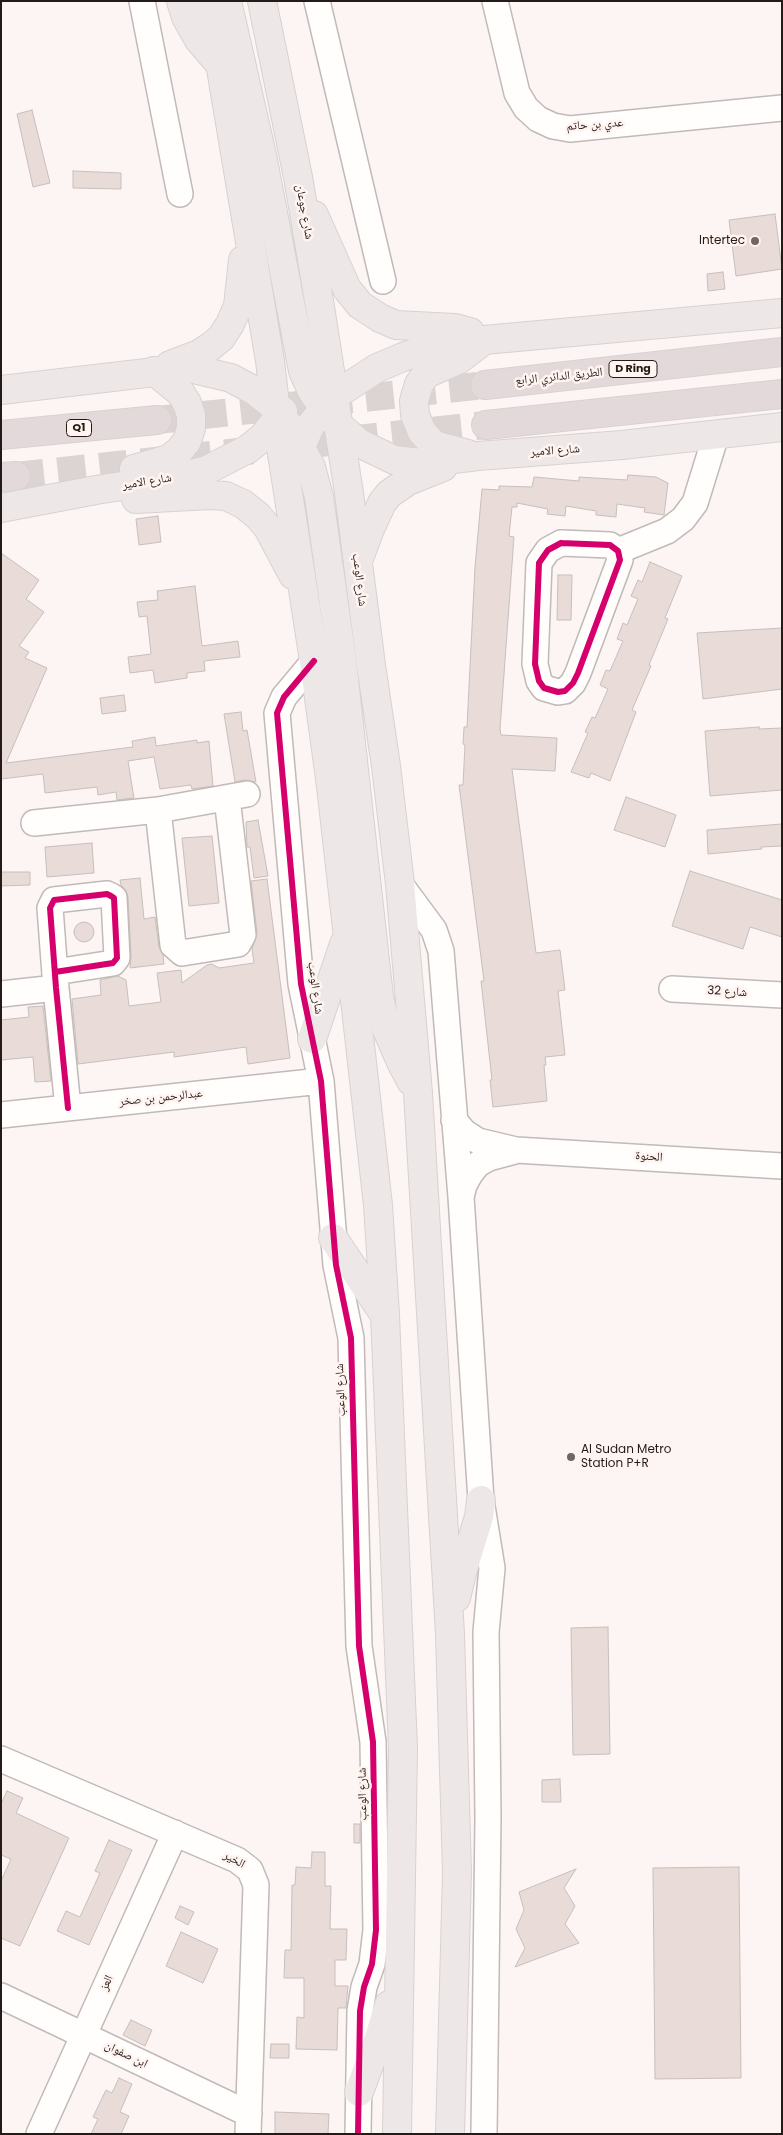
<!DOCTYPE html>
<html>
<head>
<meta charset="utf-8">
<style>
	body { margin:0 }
	#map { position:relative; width:783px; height:2135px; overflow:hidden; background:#fcf5f4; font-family:Poppins,sans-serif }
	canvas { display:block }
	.frame { position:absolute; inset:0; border:2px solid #241b18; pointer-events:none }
</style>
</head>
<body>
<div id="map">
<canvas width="783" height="2135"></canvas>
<div class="frame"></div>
</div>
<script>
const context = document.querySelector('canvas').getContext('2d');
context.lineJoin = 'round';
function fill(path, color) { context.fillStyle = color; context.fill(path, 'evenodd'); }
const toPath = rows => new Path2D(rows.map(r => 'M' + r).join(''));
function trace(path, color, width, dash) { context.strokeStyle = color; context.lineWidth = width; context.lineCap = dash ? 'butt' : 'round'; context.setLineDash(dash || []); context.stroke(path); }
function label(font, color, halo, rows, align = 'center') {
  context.font = font + ' Poppins,"Noto Naskh Arabic",sans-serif'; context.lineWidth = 5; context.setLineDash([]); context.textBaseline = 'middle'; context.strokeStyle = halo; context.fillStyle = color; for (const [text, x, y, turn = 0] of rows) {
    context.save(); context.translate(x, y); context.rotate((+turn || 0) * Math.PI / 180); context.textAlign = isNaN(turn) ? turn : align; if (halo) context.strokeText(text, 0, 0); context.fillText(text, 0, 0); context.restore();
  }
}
const building = toPath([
	[32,110,50,183,33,187,17,114,32,110],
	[73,171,121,173,121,189,73,188,73,171],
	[775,214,782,269,736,276,729,220,775,214],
	[723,272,725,289,708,291,707,274,723,272],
	[628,475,656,477,668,483,664,515,644,512,645,508,617,504,616,517,596,515,596,511,566,506,565,516,547,514,548,509,517,503,517,507,512,507,509,536,514,537,500,729,501,735,557,738,555,771,512,769,536,953,560,950,565,990,558,991,565,1055,545,1057,546,1065,544,1065,547,1101,493,1107,490,1080,492,1080,481,981,484,981,459,785,463,785,465,745,463,744,464,727,467,727,475,567,482,489,499,490,499,486,532,487,534,477,579,481,579,477,627,480,628,475],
	[158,516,161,542,139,545,136,519,158,516],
	[1,553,39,580,26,599,44,612,19,646,29,652,25,658,47,668,6,763,133,747,132,741,155,737,156,746,197,740,197,743,209,741,213,786,192,789,191,785,160,789,154,757,128,761,134,798,117,800,116,792,98,795,97,787,45,793,43,774,1,779,1,553],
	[650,562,682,576,665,618,668,619,649,665,651,666,632,710,636,712,610,781,591,773,589,778,571,772,588,733,585,732,592,717,595,718,608,689,600,685,606,670,610,671,623,641,617,639,623,623,627,625,638,599,631,596,638,580,642,582,650,562],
	[558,575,572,575,571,620,557,620,558,575],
	[195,586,202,646,238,641,240,657,204,661,205,671,187,673,187,678,155,683,153,670,130,673,128,657,151,654,147,616,139,617,137,602,158,600,157,591,195,586],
	[782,628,782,689,703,699,697,633,782,628],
	[124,695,126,711,102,714,100,698,124,695],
	[241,712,243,731,247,730,256,782,245,780,235,782,224,714,241,712],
	[759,727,759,729,782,728,782,790,710,796,705,731,759,727],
	[626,797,676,815,665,847,614,830,626,797],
	[258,820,268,876,254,878,250,847,247,847,246,822,258,820],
	[782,824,782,846,761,847,762,849,708,854,707,830,782,824],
	[212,836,219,903,189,906,182,838,212,836],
	[92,843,94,873,47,877,45,847,92,843],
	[690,871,782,900,782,937,750,927,743,949,672,926,690,871],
	[1,872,30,872,30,885,1,886,1,872],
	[140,878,144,919,155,917,159,947,163,955,164,964,130,968,131,957,128,897,126,891,121,885,120,880,140,878],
	[267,879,290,1058,248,1064,246,1047,174,1057,174,1052,78,1064,72,999,101,995,100,980,118,976,126,980,129,1006,161,1002,157,973,181,970,182,983,207,965,212,964,219,968,254,963,252,949,257,933,251,881,267,879],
	'74 932a10 10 0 1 1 20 0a10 10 0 1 1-20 0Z',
	[43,1006,51,1081,35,1082,33,1057,1,1060,1,1020,29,1017,28,1007,43,1006],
	[608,1627,610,1754,573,1755,571,1628,608,1627],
	[560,1779,561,1802,542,1802,542,1780,560,1779],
	[7,1791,23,1798,16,1813,69,1838,20,1946,1,1938,1,1881,11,1859,1,1855,1,1804,7,1791],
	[354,1824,360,1824,360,1843,354,1843,354,1824],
	[109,1840,132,1850,89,1945,57,1931,66,1911,80,1917,100,1873,95,1871,109,1840],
	[312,1852,325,1852,325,1886,331,1886,330,1929,347,1929,346,1960,335,1960,335,1986,348,1986,346,2008,338,2008,337,2050,296,2049,297,2017,304,2018,304,1978,284,1978,285,1950,291,1950,292,1885,295,1885,296,1867,311,1868,312,1852],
	[739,1867,741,2078,655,2079,653,1868,739,1867],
	[576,1869,564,1888,575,1906,565,1924,579,1943,515,1967,525,1948,516,1929,524,1910,519,1892,576,1869],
	[180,1906,194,1912,188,1925,175,1918,180,1906],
	[181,1932,218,1949,203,1983,166,1966,181,1932],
	[131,2020,152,2030,145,2046,123,2035,131,2020],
	[271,2044,289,2044,289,2058,270,2058,271,2044],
	[119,2078,132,2084,120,2112,129,2116,121,2134,91,2134,98,2119,93,2117,106,2090,112,2093,119,2078],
	[275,2112,329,2114,328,2134,275,2134,275,2112]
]);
const highwayTunnel = toPath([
	[157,420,485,385],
	[16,476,486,425]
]);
const minor = toPath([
	[142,1,180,194],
	[317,1,383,281],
	[495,1,517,93,526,108,538,119,553,126,570,129,782,108],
	[561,543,610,545,618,551,620,560,578,673,573,683,565,691,558,692,544,688,539,681,535,664,539,563,548,550,561,543],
	[618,551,667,531,683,519,695,503,716,435],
	[314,661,284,697,277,713,301,984,321,1081,336,1265,351,1338,359,1646,373,1742,376,1930,372,1964,364,1987,360,2011,358,2134],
	[158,810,173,945,182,953,238,944,243,935,227,798],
	[34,823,158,810,247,794],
	[400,884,434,930,441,951,461,1197,481,1500,492,1568,486,1632,488,1818,484,2134],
	[55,972,113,963,117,958,114,898,111,896,107,894,54,900,50,908,56,988,68,1108],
	[672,989,782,995],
	[1,994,56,988],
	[1,1115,321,1081],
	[454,1120,464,1132,478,1141,516,1150,782,1166],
	[461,1197,464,1185,470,1174,478,1164,489,1158,515,1151],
	[1,1759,237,1860,250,1870,256,1885,248,2134],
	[1,1996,249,2114],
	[39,2134,175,1833]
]);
const major = toPath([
	[181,1,186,17,199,40,217,61],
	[206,1,220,63,270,361,277,421,314,661,331,786,378,1205,385,1315,403,1748,397,2134],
	[227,1,262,155,303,371,312,391,323,407,338,425,359,443,394,460,421,463,478,456,622,445,782,427],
	[262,1,298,177,320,307,349,493,371,665,386,766,400,884,418,1093,450,1634,457,1872,450,2134],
	[314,215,347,289,360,305,380,318,396,325,455,328,470,332],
	[170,365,199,354,210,347,221,338,230,324,238,306,243,260],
	[1,390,189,368,231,378,255,391,275,407,292,430,311,467,319,497,342,661,379,997,387,1030,401,1062,411,1081],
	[468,454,434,445,422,432,415,415,414,401,419,384,426,374,458,360,479,344],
	[296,459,310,426,334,396,377,368,403,357,429,348,484,340,782,313],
	[134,469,169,459,179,451,187,441,191,428,191,415,187,403,180,392,154,371],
	[136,499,210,495,226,496,243,504,258,516,268,528,293,575],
	[1,508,96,490,179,477,207,470,248,449,263,437,283,411],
	[358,561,370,529,382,503,389,494,408,481,443,467],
	[312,1039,344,944],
	[333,1238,384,1314],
	[456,1598,463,1569,479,1517,481,1500],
	[359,2092,379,2038,389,2005]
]);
const highway = toPath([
	[485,385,782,352],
	[486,425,782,394],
	[1,435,157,420],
	[1,477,16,476]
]);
const cycleway = toPath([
	[561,543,610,545,618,551,620,560,578,673,573,683,565,691,558,692,544,688,539,681,535,664,539,563,548,550,561,543],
	[314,661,284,697,277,713,301,984,321,1081,336,1265,351,1338,359,1646,373,1742,376,1930,372,1964,364,1987,360,2011,358,2134],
	[55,972,113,963,117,958,114,898,111,896,107,894,54,900,50,908,56,988,68,1108]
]);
const markers = [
	[755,241,5,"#706765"],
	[571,1457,5,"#706765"]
];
const shields = [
	[633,369,48],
	[79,428,25]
];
const shieldNames = [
	["D Ring",633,369],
	["Q1",79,428]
];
const streetNames = [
	["عدي بن حاتم",595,125,-4],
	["شارع جوعان",304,212,80],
	["الطريق الدائري الرابع",559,377,-6],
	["شارع الامير",555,451,-4],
	["شارع الامير",147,482,-9],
	["شارع الوعب",359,580,83],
	["شارع الوعب",315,988,82],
	["شارع 32",727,992,3],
	["عبدالرحمن بن صخر",161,1098,-6],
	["الحنوة",649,1157,4],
	["شارع الوعب",341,1390,-92],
	["شارع الوعب",363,1794,-91],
	["الخير",234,1860,29],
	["العز",107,1983,-66],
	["ابن صفوان",126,2055,26]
];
const poiNames = [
	["Intertec",745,241],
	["Al Sudan Metro",581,1450,"left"],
	["Station P+R",581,1464,"left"]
];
fill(building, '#e9dbd7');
trace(building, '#c6bfbc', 1);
trace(highwayTunnel, '#dcd4d3', 28, [28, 14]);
trace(minor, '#c1bab7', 28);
trace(major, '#d7d2d1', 30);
trace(highway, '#d7d2d1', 30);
trace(minor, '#fffefd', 25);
trace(major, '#eee7e8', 28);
trace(highway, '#e4d9da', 28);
trace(cycleway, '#d6006c', 6);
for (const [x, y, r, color] of markers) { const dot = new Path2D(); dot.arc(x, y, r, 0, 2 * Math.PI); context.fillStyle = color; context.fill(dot); trace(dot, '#fff4f0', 2); }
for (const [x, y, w] of shields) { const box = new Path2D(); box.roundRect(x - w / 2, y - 8.5, w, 17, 4); context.fillStyle = '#fff4f0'; context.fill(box); trace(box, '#241b18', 1); }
label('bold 11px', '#241b18', null, shieldNames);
label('12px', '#241b18', '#fff4f0', streetNames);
label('12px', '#241b18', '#fff4f0', poiNames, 'right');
</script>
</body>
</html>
